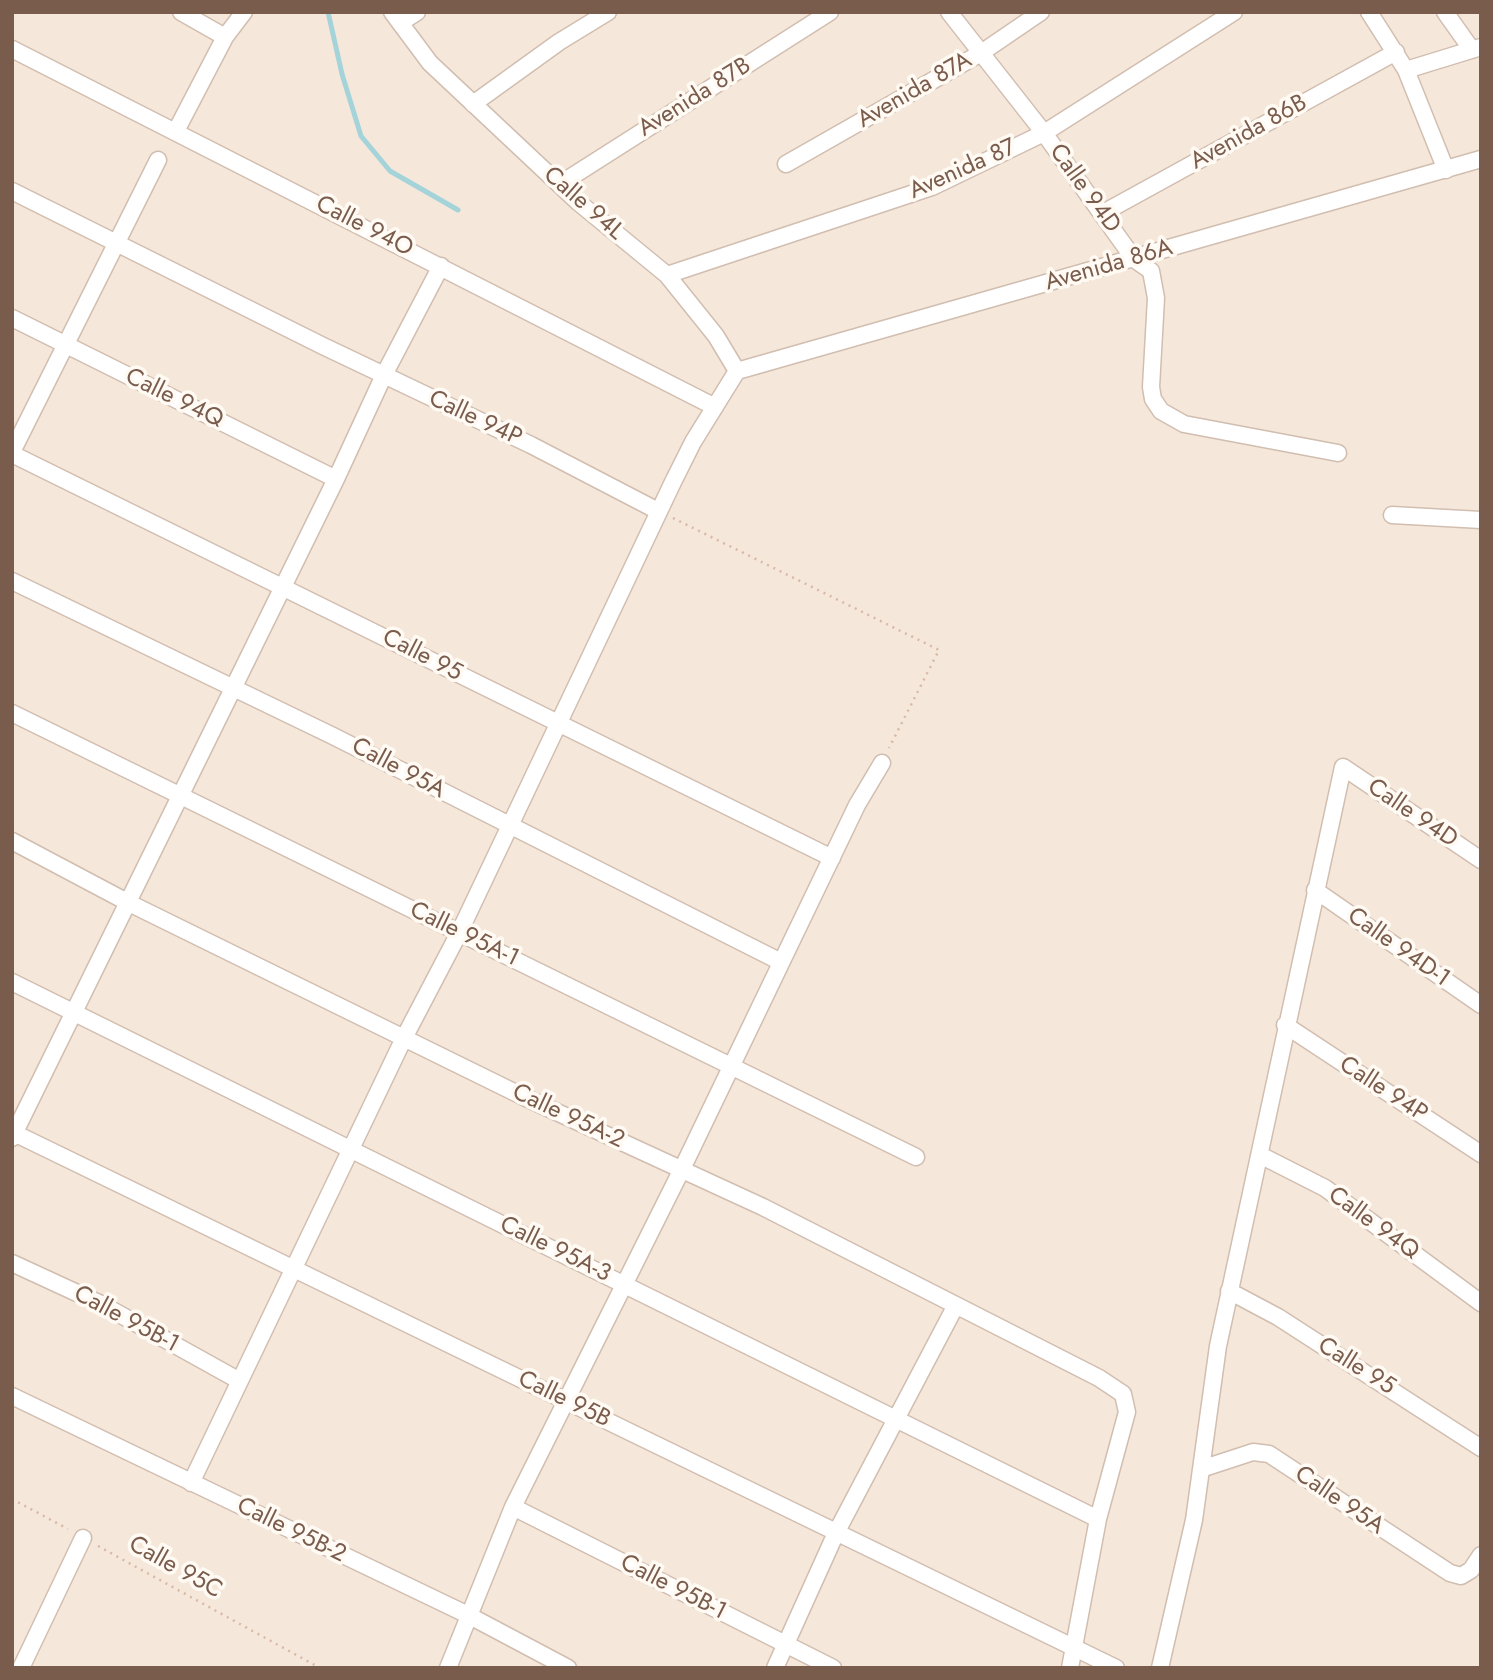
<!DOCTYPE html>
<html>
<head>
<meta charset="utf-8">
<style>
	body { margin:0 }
	#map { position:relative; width:1493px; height:1680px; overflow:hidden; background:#fdf6ec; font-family:Jost,sans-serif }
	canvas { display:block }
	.frame { position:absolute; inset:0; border:14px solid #7a5c4d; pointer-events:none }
</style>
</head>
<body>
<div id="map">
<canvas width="1493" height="1680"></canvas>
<div class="frame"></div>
</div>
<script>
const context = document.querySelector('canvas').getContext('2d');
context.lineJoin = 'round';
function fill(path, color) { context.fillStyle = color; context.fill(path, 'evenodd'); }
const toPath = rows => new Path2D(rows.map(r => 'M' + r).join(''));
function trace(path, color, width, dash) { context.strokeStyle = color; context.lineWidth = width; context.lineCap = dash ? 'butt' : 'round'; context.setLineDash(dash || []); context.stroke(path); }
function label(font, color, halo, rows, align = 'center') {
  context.font = font + ' Jost,sans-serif'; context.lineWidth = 7; context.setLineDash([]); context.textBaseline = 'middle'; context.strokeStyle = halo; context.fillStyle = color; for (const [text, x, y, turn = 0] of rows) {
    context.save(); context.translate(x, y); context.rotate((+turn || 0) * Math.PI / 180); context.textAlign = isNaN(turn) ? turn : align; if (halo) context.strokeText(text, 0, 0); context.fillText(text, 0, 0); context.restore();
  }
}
const residential = toPath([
	[12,12,1481,12,1481,1668,12,1668]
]);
const stream = toPath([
	[328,12,342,74,361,136,390,171,458,210]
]);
const path = toPath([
	[673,518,939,650,889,748],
	[12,1499,68,1529],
	[98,1546,320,1668]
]);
const minor = toPath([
	[181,12,225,37],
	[949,12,1044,133,1134,259,1151,271,1156,298,1151,387,1153,399,1161,411,1184,424,1338,453],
	[1369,12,1406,70,1446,170],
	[1445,12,1472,50],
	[400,23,417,12],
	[12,49,715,407],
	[1406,70,1481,47],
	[473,104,559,42,608,12],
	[176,131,225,37,244,12],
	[786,164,981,53,1041,12],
	[560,184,830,12],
	[12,191,323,346,531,445,658,511],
	[1103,213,1396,52],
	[667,275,932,187,1044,133,1234,12],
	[12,318,336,479],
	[737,371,1481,159],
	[12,452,158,160],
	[12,454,832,858],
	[1392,515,1481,520],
	[12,581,333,736,781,962],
	[12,713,916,1157],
	[12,841,129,903,524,1097,763,1207,1099,1378,1123,1394,1127,1412,1098,1519,1070,1668],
	[1315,890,1481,1005],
	[12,982,1098,1519],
	[1285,1025,1481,1154],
	[12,1132,1116,1668],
	[12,1138,336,479,384,375,441,266],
	[1260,1155,1325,1188,1481,1303],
	[12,1263,103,1305,238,1380],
	[1229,1291,1278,1317,1481,1448],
	[12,1396,468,1615,568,1668],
	[1201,1469,1253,1452,1269,1454,1450,1573,1461,1576,1471,1570,1481,1555],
	[191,1483,404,1038,459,933,673,482,693,442,737,371,716,336,667,275,578,202,430,63,392,12],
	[513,1507,833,1668],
	[21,1668,83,1538],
	[448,1668,513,1507,682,1169,857,805,882,763],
	[775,1668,836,1533,955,1307],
	[1160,1668,1194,1520,1218,1346,1343,767,1481,860]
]);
const streetNames = [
	["Avenida 87A",915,91,-30],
	["Avenida 87B",695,98,-32],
	["Avenida 86B",1249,133,-29],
	["Avenida 87",963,170,-24],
	["Calle 94D",1084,189,54],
	["Calle 94L",583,204,41],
	["Calle 94O",364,227,27],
	["Avenida 86A",1109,266,-16],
	["Calle 94Q",174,399,26],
	["Calle 94P",475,419,25],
	["Calle 95",422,656,27],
	["Calle 95A",398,769,28],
	["Calle 94D",1412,814,34],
	["Calle 95A-1",464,935,26],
	["Calle 94D-1",1398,948,35],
	["Calle 94P",1383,1090,33],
	["Calle 95A-2",568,1117,25],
	["Calle 94Q",1373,1224,36],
	["Calle 95A-3",555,1250,26],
	["Calle 95B-1",126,1320,28],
	["Calle 95",1356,1367,32],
	["Calle 95B",564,1400,26],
	["Calle 95A",1339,1501,34],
	["Calle 95B-2",291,1531,26],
	["Calle 95C",175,1568,29],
	["Calle 95B-1",673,1588,27]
];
fill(residential, '#f5e8da');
trace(stream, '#a5d3da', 5);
trace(minor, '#d1beb0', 19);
trace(path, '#d9b8a5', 2.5, [2, 5]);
trace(minor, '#fff', 16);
label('24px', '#7a5c4d', '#fffaf3', streetNames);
</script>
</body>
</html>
